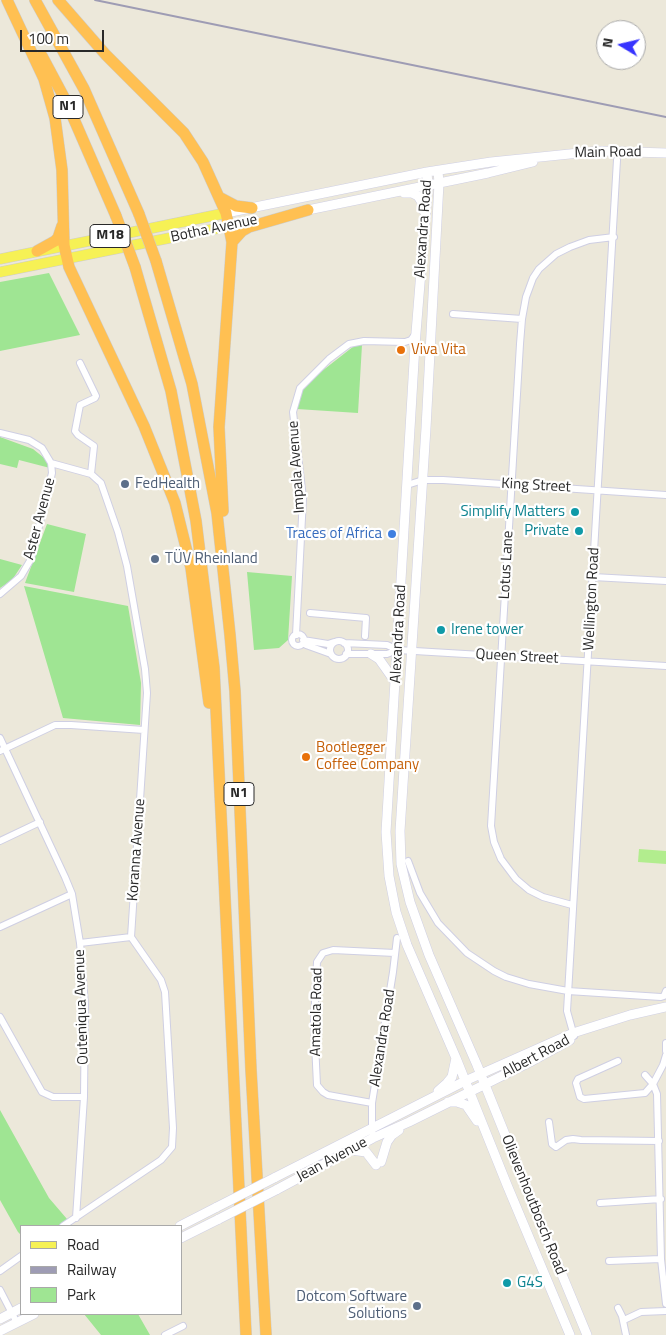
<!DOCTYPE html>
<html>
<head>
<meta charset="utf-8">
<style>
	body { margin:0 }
	#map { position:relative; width:666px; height:1335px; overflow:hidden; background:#ece8da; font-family:"Titillium Web",sans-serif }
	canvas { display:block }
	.legend { position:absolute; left:20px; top:1225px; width:162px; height:90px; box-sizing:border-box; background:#fff; border:1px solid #a9a9a9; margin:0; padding:6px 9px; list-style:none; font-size:15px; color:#292929 }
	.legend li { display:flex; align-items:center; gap:10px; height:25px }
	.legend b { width:25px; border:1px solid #a9a9a9 }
	.north { position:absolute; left:596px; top:20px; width:50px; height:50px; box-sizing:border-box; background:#fff; border:1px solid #a9a9a9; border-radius:50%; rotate:279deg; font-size:14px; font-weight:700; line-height:20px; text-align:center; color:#292929 }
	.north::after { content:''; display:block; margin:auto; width:18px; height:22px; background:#3734ff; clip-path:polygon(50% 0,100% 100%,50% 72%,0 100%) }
	.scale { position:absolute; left:20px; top:30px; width:84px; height:22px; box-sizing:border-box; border:2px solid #292929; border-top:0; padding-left:6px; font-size:15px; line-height:18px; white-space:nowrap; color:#292929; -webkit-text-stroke:4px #fff; paint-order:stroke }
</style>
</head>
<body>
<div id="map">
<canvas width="666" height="1335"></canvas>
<ul class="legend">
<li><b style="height:6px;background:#f6f155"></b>Road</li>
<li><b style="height:6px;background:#9e9cb4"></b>Railway</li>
<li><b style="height:14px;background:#9fe593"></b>Park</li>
</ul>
<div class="north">N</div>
<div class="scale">100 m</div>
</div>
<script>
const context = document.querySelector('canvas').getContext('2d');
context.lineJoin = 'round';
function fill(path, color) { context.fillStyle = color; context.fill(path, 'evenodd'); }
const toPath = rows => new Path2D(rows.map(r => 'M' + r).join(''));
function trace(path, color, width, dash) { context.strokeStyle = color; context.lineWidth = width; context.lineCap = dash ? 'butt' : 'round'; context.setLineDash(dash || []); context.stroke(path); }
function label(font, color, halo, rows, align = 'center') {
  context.font = font + ' "Titillium Web",sans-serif'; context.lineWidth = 4.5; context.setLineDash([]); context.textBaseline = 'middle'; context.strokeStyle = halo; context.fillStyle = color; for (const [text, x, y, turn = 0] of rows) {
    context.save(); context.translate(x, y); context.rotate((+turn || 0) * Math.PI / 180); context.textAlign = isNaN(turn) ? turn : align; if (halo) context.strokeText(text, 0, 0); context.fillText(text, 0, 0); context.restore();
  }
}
const green = toPath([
	[49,273,80,335,0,351,0,282],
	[362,345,358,413,297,409,302,389,308,382,354,346],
	[0,437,33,449,43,457,48,463,50,468,19,460,17,468,0,464],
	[47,524,86,534,74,592,25,583],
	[0,559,22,565,12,580,0,588],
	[247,572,292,576,288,640,279,648,254,650],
	[24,586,128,606,141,683,140,725,63,718],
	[0,1110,49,1198,73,1226,21,1226,21,1235,18,1232,0,1200],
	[84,1314,138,1314,150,1335,101,1335]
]);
const pitch = toPath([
	[639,849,666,851,666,864,638,862]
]);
const street = toPath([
	[453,314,522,319],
	[80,363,96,396,95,398,80,405,75,431,78,435,94,446,91,474],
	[0,433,29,440,42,448,51,463,52,473,31,559,21,576,0,594],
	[51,463,91,474,101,483,118,532,127,566,145,669,147,693,131,937,161,980,165,992,173,1128,172,1147,161,1160,63,1226],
	[407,485,423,480,443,480,666,495],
	[593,577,666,581],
	[310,613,366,618,365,636],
	'292 640a6 6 0 1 1 12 0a6 6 0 1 1-12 0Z',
	[296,635,303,498,293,412,300,388,329,359,349,344,364,341,405,342,411,340,416,333],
	[303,640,328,644,334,642],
	'330 650a9 9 0 1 1 18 0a9 9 0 1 1-18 0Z',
	[344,643,387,645,398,650,666,666],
	[306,645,331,654],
	[346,654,387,654,398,650],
	[0,738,65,877,72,894,80,943,85,1004,84,1097,76,1218],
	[0,751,55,725,71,725,144,730],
	[0,841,40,822],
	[408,861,420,893,438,923,467,953,494,971,506,977,529,984,568,991,661,997,664,996,666,991],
	[572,905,543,897,529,890,516,879,501,859,494,842,491,826,520,344,522,319,526,297,533,278,539,269,556,254,570,247,589,240,614,237],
	[0,927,72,894],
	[80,943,131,937],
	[0,1017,42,1092,53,1097,84,1097],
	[574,1036,567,1011,617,160],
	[666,1043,666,1051],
	[618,1061,578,1079,576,1083,580,1097,584,1099,645,1093,653,1084,663,1065,666,1055],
	[645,1075,653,1084,657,1094,661,1259,666,1304],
	[372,1103,328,1095,323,1092,317,1085,314,1022,317,962,323,953,333,950,395,953],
	[549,1122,552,1144,556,1147,566,1140,573,1139,581,1140,659,1141],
	[373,1138,372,1129,372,1103,393,972,397,938],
	[600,1203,661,1199],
	[609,1261,661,1259],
	[0,1271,21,1256],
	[0,1290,17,1323],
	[618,1308,622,1316,626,1335],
	[624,1320,641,1312,666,1311],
	[165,1335,183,1326]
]);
const secondary = toPath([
	[438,171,439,183,426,428,400,831,401,864,410,902,429,955,477,1065,541,1224,587,1335],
	[427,172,428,185,415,345,386,832,389,876,396,912,407,945,456,1058,507,1185,570,1335],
	[404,193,412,193,418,196,423,204,423,210],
	[303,211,488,173,533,162],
	[226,213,427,172,491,162,599,151,666,153],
	[229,226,256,221],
	[371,654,379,659,396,683],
	[438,1091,447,1083,452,1077,456,1058],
	[448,1102,457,1102,466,1105,477,1121],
	[351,1150,366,1152,376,1165],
	[381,1162,387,1142,392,1135,399,1130],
	[274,1178,465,1081,573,1033,630,1015,666,1007],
	[276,1190,373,1138,409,1122,530,1062,570,1040],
	[180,1226,217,1207],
	[181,1238,219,1219],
	[0,1319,21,1308],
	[0,1331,34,1314]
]);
const primary = toPath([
	[0,259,226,213],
	[0,272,229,226]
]);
const highway = toPath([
	[7,0,44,79,55,118,62,170,64,245,69,267,144,426,175,503,191,568,209,703],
	[35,0,84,89,139,214],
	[58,0,106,55,184,133,203,162,226,213,232,242,219,427,223,511],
	[42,56,66,101,116,216],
	[219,197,236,206,252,208],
	[232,242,242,231,249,227,308,210],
	[37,251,55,241,58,238,62,226],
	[156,261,192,384,217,513,230,635,235,691,251,1070,266,1335],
	[135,267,171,391,196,521,214,668,246,1335]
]);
const rail = toPath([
	[95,0,666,117]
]);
const secondaryBridge = toPath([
	[217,1207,274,1178],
	[219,1219,276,1190]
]);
const highwayBridge = toPath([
	[139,214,156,261],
	[116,216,135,267]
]);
const markers = [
	[401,350,5,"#e8710a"],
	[125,484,5,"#5c6f8a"],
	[575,512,5,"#0f9aa8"],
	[579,531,5,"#0f9aa8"],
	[392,534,5,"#3f7fe0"],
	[155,559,5,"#5c6f8a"],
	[441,630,5,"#0f9aa8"],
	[306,757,5,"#e8710a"],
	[507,1283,5,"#0f9aa8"],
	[417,1306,5,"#5c6f8a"]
];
const shields = [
	[68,107,30],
	[110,236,40],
	[239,794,30]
];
const shieldNames = [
	["N1",68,107],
	["M18",110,236],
	["N1",239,794]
];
const streetNames = [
	["Main Road",608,153,-1],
	["Botha Avenue",214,229,-12],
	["Alexandra Road",424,229,-86],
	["Impala Avenue",297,467,-94],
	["King Street",536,486,3],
	["Aster Avenue",40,519,-75],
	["Lotus Lane",507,565,-87],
	["Wellington Road",592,599,-87],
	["Alexandra Road",399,634,-87],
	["Queen Street",517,657,3],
	["Koranna Avenue",137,850,-86],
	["Outeniqua Avenue",82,1007,-92],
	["Amatola Road",317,1012,-89],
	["Alexandra Road",383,1038,-81],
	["Albert Road",536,1057,-28],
	["Jean Avenue",332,1160,-28],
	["Olievenhoutbosch Road",533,1205,68]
];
const foodNames = [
	["Viva Vita",411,350],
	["Bootlegger",316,748],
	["Coffee Company",316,765]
];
const serviceNames = [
	["FedHealth",135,484],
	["TÜV Rheinland",165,559],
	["Dotcom Software",407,1297,"right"],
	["Solutions",407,1314,"right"]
];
const cultureNames = [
	["Simplify Matters",565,512],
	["Private",569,531],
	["Irene tower",451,630,"left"],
	["G4S",517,1283,"left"]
];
const shopNames = [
	["Traces of Africa",382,534]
];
fill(green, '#9fe593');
fill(pitch, '#b2ed8e');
trace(street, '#cfcfe3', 8);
trace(secondary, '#cfcfe3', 10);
trace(primary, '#ccc', 11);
trace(highway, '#ccc', 12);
trace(street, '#fff', 6);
trace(secondary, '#fff', 9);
trace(primary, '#f6f155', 10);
trace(highway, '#ffc052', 11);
trace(rail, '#9e9cb4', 2);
trace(secondaryBridge, '#cfcfe3', 10, []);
trace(highwayBridge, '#ccc', 12, []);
trace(secondaryBridge, '#fff', 9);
trace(highwayBridge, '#ffc052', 11);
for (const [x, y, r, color] of markers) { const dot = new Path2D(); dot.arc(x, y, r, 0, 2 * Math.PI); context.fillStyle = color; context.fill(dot); trace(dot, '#fff', 2); }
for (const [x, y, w] of shields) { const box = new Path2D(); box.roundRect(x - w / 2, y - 11.5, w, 23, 4); context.fillStyle = '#fff'; context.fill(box); trace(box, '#292929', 1); }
label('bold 14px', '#292929', null, shieldNames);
label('15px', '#292929', '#fff', streetNames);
label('15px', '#c56008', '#fff', foodNames, 'left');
label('15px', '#4e5e75', '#fff', serviceNames, 'left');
label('15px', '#0d838f', '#fff', cultureNames, 'right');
label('15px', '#366cbe', '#fff', shopNames, 'right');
</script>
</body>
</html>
